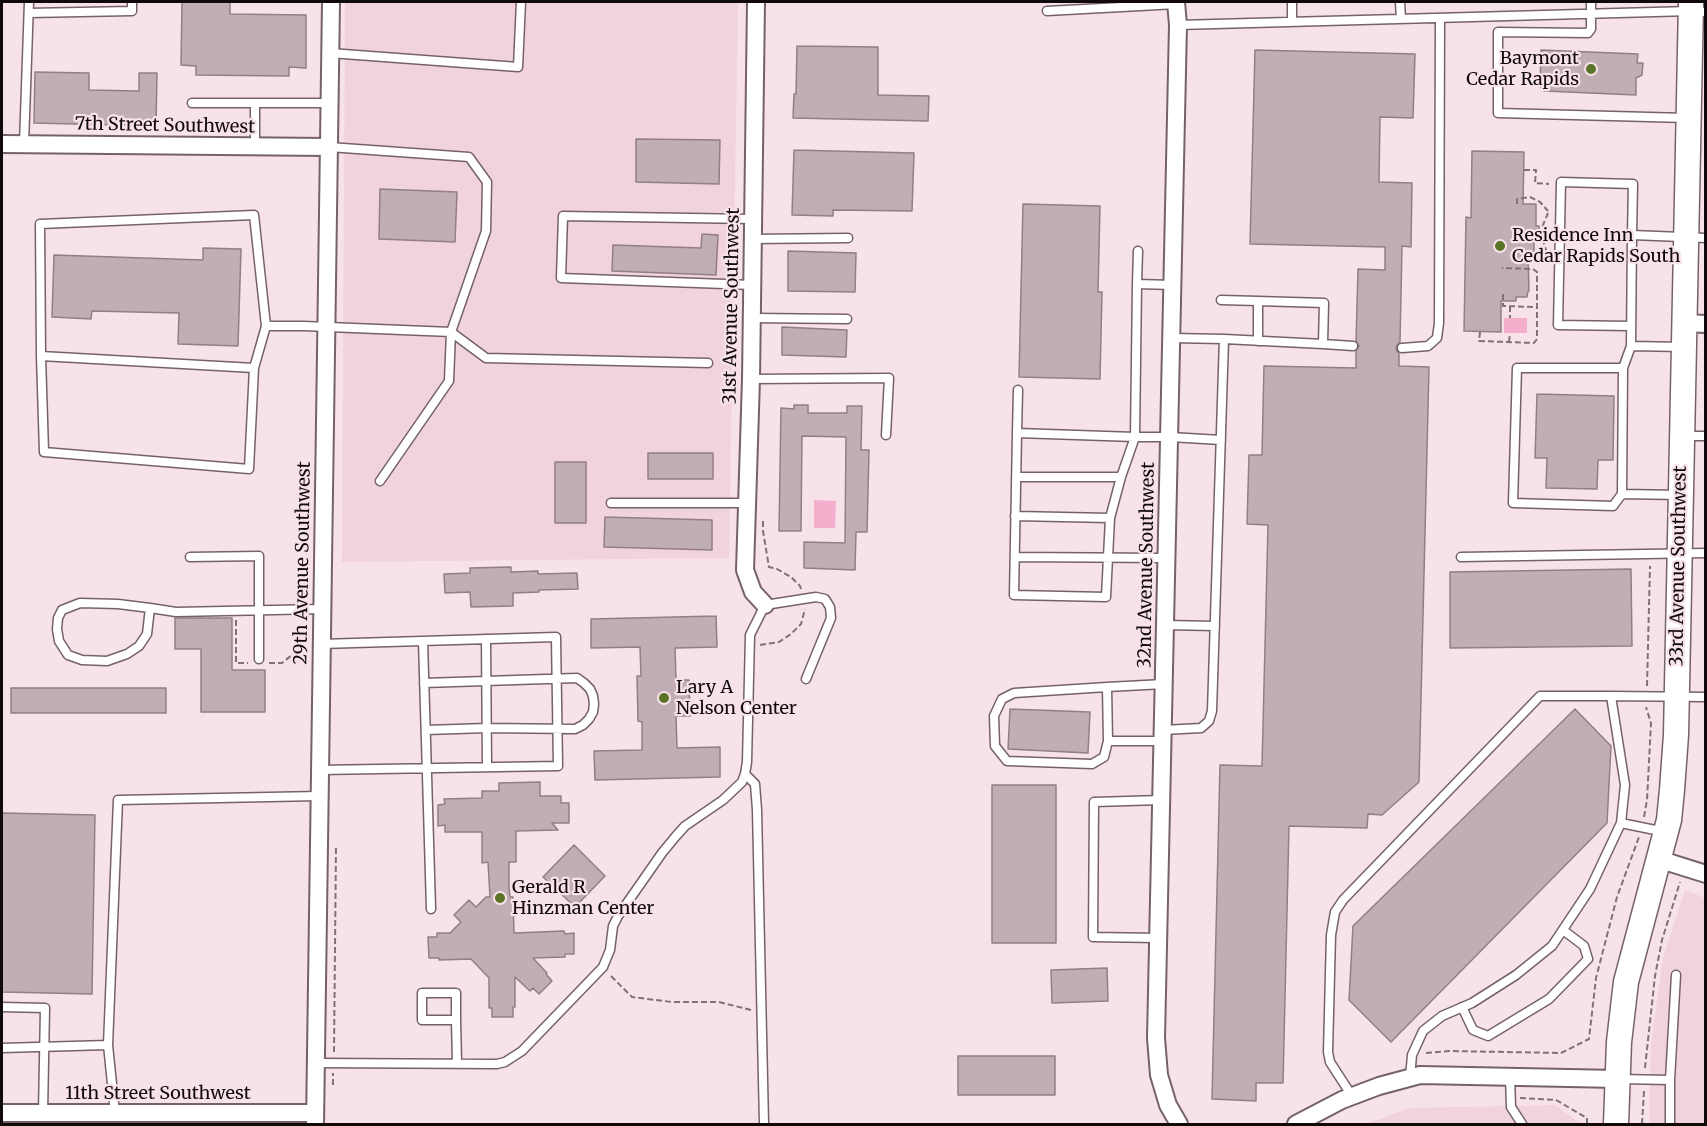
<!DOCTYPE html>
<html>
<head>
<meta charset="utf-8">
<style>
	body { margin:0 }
	#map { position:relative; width:1707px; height:1126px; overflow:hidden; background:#f8e2ea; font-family:Merriweather,serif }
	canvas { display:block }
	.frame { position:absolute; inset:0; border:3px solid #110a0d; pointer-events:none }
</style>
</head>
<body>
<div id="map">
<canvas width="1707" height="1126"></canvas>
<div class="frame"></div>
</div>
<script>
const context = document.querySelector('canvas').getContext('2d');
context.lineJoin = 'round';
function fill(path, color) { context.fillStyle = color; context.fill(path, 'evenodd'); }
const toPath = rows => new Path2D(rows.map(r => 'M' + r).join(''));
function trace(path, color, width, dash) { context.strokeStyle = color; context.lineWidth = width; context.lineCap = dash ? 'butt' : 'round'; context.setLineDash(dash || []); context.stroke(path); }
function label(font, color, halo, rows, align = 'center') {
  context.font = font + ' Merriweather,serif'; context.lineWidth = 4.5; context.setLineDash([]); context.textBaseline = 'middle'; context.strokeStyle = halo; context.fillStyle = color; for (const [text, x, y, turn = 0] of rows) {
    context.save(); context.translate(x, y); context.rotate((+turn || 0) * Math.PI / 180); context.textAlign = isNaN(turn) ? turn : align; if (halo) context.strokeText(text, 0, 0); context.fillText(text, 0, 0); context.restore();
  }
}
const built = toPath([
	[345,2,738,2,729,558,342,562],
	[1685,890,1705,898,1705,1124,1649,1124,1651,1043,1663,958],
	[1555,1105,1580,1123,1580,1124,1366,1124,1409,1108]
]);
const green = toPath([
	[1504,318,1527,318,1527,333,1504,333],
	[814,500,836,501,835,528,814,528]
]);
const building = toPath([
	[182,2,230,2,230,14,306,15,306,68,289,67,289,76,196,75,196,66,181,65,182,2],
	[797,46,878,47,878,95,929,96,928,121,793,118,794,94,796,94,797,46],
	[1255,50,1415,54,1413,118,1380,117,1379,182,1412,183,1411,247,1402,246,1400,342,1397,345,1396,349,1399,354,1399,366,1429,367,1419,782,1382,815,1368,814,1367,828,1289,826,1283,1083,1256,1083,1256,1101,1212,1099,1220,765,1262,766,1268,525,1247,524,1249,455,1262,455,1264,366,1356,368,1356,351,1359,346,1356,341,1358,269,1385,270,1385,247,1250,244,1255,50],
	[1541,50,1638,54,1637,63,1643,63,1642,75,1636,78,1636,95,1544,91,1540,87,1541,50],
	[35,72,89,73,89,90,139,91,139,73,157,73,156,126,34,123,35,72],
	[636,139,720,140,719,184,636,182,636,139],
	[794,150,914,153,912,211,833,210,833,216,792,215,794,150],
	[1472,151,1524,152,1523,204,1536,204,1536,226,1539,226,1539,238,1534,238,1534,253,1528,253,1529,291,1528,291,1527,297,1516,297,1516,301,1501,301,1501,332,1464,331,1466,217,1471,218,1472,151],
	[380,189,457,192,455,242,379,239,380,189],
	[1023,204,1100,206,1098,292,1102,292,1100,379,1019,377,1023,204],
	[702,234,718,235,716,275,612,271,613,245,701,248,702,234],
	[203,248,241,249,238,346,178,344,179,313,92,311,91,319,52,317,54,255,203,260,203,248],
	[788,251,856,253,855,292,788,291,788,251],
	[782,327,847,330,846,357,782,355,782,327],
	[1537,394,1614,396,1613,460,1598,460,1597,489,1546,488,1547,458,1535,458,1537,394],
	[794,405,808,405,808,413,847,413,847,406,862,406,861,450,869,450,867,532,856,532,855,570,804,568,804,542,845,543,846,437,802,436,801,531,779,531,781,408,794,409,794,405],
	[648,453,713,453,713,479,648,479,648,453],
	[555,462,586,462,586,523,555,523,555,462],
	[605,517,712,520,712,550,604,547,605,517],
	[511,567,511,572,538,571,538,574,577,573,578,589,539,590,539,592,513,593,513,606,471,607,470,592,445,593,444,574,470,573,470,568,511,567],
	[1631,569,1632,646,1450,648,1450,572,1631,569],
	[716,616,717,647,675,648,676,680,689,680,690,716,676,716,677,748,720,747,720,777,595,780,594,751,642,750,642,722,638,721,637,676,641,676,640,647,591,648,591,619,716,616],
	[175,618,232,618,232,670,265,670,265,712,201,712,201,649,175,649,175,618],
	[11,688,166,688,166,713,11,713,11,688],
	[1010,709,1090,712,1088,753,1008,749,1010,709],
	[1575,709,1611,746,1607,823,1391,1042,1349,1000,1353,926,1575,709],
	[540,782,540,796,561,796,561,803,569,803,569,823,552,823,558,830,516,831,516,862,509,862,509,887,510,897,513,897,514,933,564,931,565,934,574,933,574,954,565,954,565,957,533,958,547,973,546,974,552,981,539,994,533,988,530,991,515,977,515,1007,513,1007,513,1017,492,1017,492,1008,489,1008,489,978,471,959,439,960,439,958,429,958,428,937,437,937,437,933,450,933,461,922,454,915,469,900,476,907,486,897,490,897,488,862,482,863,482,832,445,832,445,825,438,826,438,805,445,804,444,799,482,798,482,791,499,791,499,783,540,782],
	[992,785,1056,785,1056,943,992,943,992,785],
	[2,813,95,815,92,994,2,992,2,813],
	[574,845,605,876,575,907,543,877,574,845],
	[1107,968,1108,1001,1052,1003,1051,970,1107,968],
	[958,1056,1055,1056,1055,1095,958,1095,958,1056]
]);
const path = toPath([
	[1524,170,1536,170,1535,183,1549,184],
	[1517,204,1517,199,1530,197,1540,202,1548,211],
	[1547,253,1543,241,1543,225,1548,213],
	[1503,294,1503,306,1536,307],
	[1510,306,1510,318],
	[1480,332,1479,341,1534,343,1537,339,1537,272,1533,269,1502,268],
	[1509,342,1510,333],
	[763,521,763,531,769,567,777,569,791,577,800,586,801,589],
	[236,620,236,663,248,663],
	[760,645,779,642,791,634,801,624,805,609],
	[269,663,282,663,297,651,306,651],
	[1647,686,1650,566],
	[1644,817,1647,800,1651,723,1646,707],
	[611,976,632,997,672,1002,719,1002,751,1010],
	[334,1052,336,845],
	[1426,1053,1449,1051,1561,1053,1589,1039,1596,978,1617,897,1639,837],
	[1645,1068,1655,976,1662,940,1680,882],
	[333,1085,333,1073],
	[1520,1098,1556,1100,1587,1118,1587,1124],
	[1642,1124,1644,1091]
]);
const lane = toPath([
	[1292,2,1292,22],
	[1400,2,1401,19],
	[1591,2,1591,29,1588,33,1498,32,1498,113,1687,118],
	[1047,11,1177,4],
	[29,13,132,11,132,2],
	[1178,25,1691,11,1706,12],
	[330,53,518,67,521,2],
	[192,103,330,103],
	[255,103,255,146],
	[24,144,29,2],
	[329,147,469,157,487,182,486,231,451,332,449,381,380,481],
	[752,239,848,238],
	[1137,284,1138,251],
	[752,285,561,278,563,216,752,219],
	[1173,285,1137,284,1135,437,1121,477,1110,518,1106,597,1014,595,1017,433,1135,437,1170,437,1221,440],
	[1221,300,1258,301],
	[752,318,847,319],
	[266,326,254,215,40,224,41,356,254,368,266,326,304,326,451,332,486,358,708,363],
	[1630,326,1558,325,1561,182,1633,184,1632,235,1706,238],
	[1224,339,1323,344,1324,303,1258,301,1258,341],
	[1323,344,1353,346],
	[1631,346,1683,347],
	[1402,348,1428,346,1437,338,1439,323,1440,18],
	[41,356,44,452,249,469,254,368],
	[1623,368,1622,494,1613,506,1513,503,1517,368,1623,368,1631,346,1632,235],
	[751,379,889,378,886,435],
	[1017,433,1018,390],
	[1685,436,1706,436],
	[1016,477,1121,477],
	[1622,494,1680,495],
	[611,503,747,503],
	[1015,516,1110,518],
	[190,557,259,556,259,659],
	[1015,557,1167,558],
	[1461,557,1706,553],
	[150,608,147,634,139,646,127,654,107,661,82,660,68,655,59,641,57,629,58,618,62,610,80,603,118,604,150,608,176,612,322,609],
	[1165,625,1215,626],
	[486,639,487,767],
	[423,641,431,909],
	[424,683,577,678,584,683,590,689,593,696,594,704,593,712,589,719,583,725,575,729,487,728,426,730],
	[1107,687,1014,693,1002,699,994,716,995,746,1007,761,1092,764,1104,757,1108,741],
	[1163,730,1201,728,1209,721,1212,711,1224,339,1171,338],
	[1163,741,1108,741,1107,687,1164,684],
	[320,770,558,766,556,637,321,644],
	[745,774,755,784,757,810,764,1124],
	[1621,823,1665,832],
	[1158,938,1093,937,1094,802,1161,800],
	[2,1007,45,1008,43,1113],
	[1462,1007,1473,1030,1488,1036,1549,999,1588,959,1584,946,1563,930],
	[456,1020,422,1020,422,993,456,993,456,1020,457,1063],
	[108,1045,118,800,319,796],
	[2,1048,108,1045,115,1113],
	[316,1063,497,1064,505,1062,522,1051,603,967,610,950,613,926,618,916,662,853,676,836,685,826,723,800,742,782,745,774,747,762,750,635,765,605,816,597,825,599,830,607,831,618,806,679],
	[1510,1077,1511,1107,1522,1124],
	[1410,1078,1412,1055,1423,1031,1442,1016,1472,1003,1516,975,1552,946,1590,889,1621,823,1625,785,1611,696,1706,697],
	[1618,1079,1670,1080,1670,1124],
	[1670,1080,1676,975],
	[1352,1096,1330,1062,1328,1052,1331,935,1335,912,1343,900,1540,696,1611,696]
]);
const street = toPath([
	[756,2,751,379,745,570,753,592,765,605],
	[1176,2,1178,25,1156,1038,1159,1075,1168,1105,1179,1124],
	[2,144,329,147],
	[1684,323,1706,324],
	[1658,859,1706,874],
	[2,1113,315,1113],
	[315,1124,331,2],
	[1296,1124,1342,1100,1379,1086,1420,1075,1618,1079]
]);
const secondary = toPath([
	[1616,1124,1619,1042,1626,982,1669,820,1672,790,1676,735,1691,2]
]);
const markers = [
	[1591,69,6,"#5a7529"],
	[1500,246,6,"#5a7529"],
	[664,698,6,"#5a7529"],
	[500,898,6,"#5a7529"]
];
const poiNames = [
	["Baymont",1579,59,"right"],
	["Cedar Rapids",1579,80,"right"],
	["Residence Inn",1512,236],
	["Cedar Rapids South",1512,257],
	["Lary A",676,688],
	["Nelson Center",676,709],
	["Gerald R",512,888],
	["Hinzman Center",512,909]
];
const streetNames = [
	["7th Street Southwest",165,126,1],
	["31st Avenue Southwest",732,306,-89],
	["29th Avenue Southwest",303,563,-89],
	["32nd Avenue Southwest",1147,565,-89],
	["33rd Avenue Southwest",1679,566,-89],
	["11th Street Southwest",158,1094]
];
fill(built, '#f1d3de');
fill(green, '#f3afcb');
fill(building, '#c1adb4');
trace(building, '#927e86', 1.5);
trace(lane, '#756269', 11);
trace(street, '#756269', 20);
trace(secondary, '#756269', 27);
trace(path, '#7f7177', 2, [6, 3]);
trace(lane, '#fff', 8);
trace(street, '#fff', 16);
trace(secondary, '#fff', 24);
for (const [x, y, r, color] of markers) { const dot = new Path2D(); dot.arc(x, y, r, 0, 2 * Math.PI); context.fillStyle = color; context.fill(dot); trace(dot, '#f8e2ea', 2); }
label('18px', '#110a0d', '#f8e2ea', poiNames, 'left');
label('18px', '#110a0d', '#f8e2ea', streetNames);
</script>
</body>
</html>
